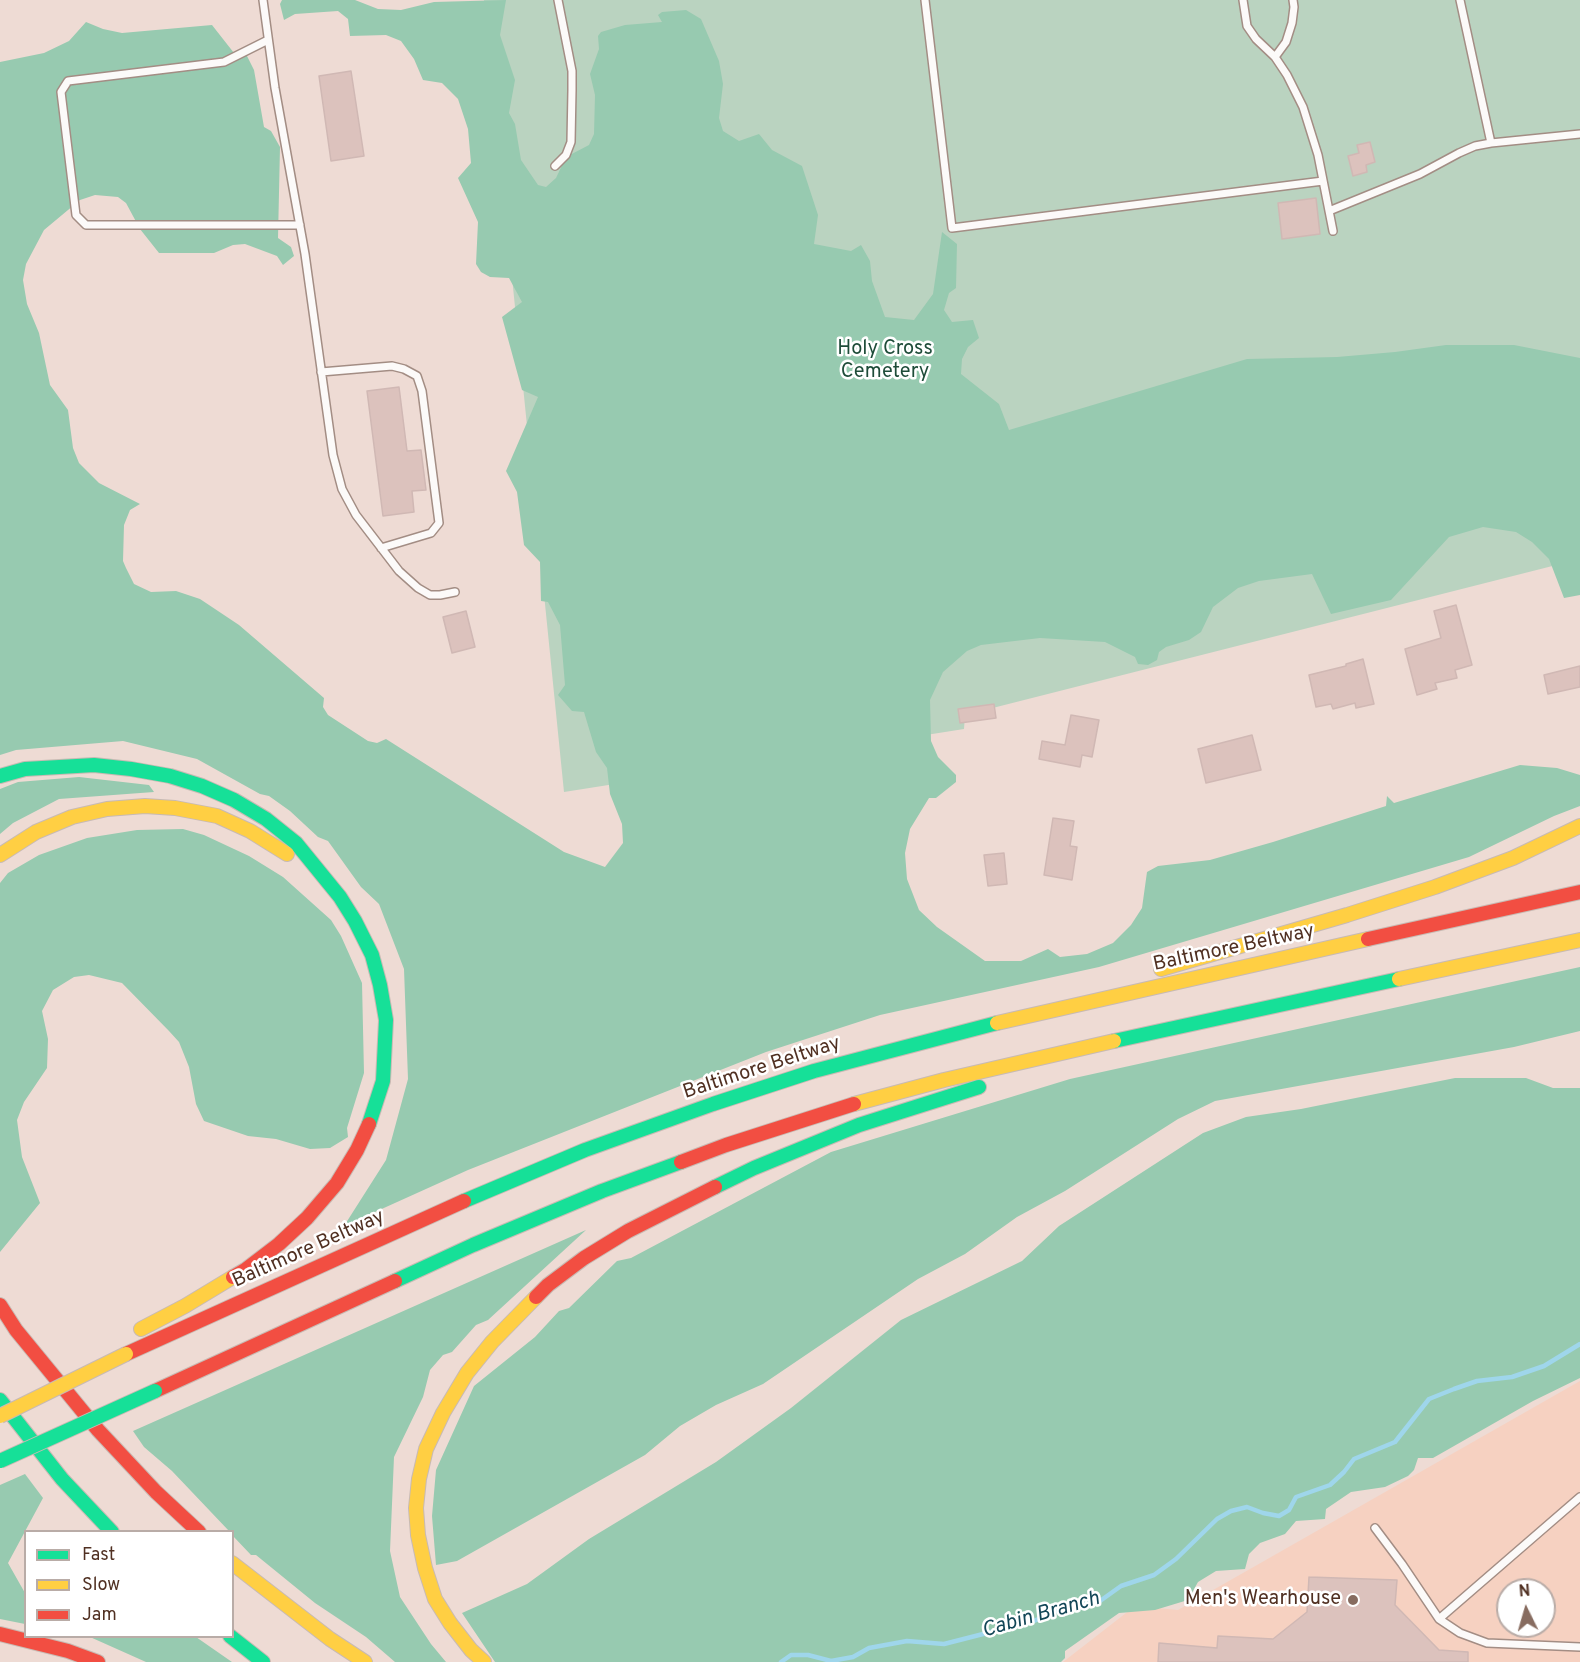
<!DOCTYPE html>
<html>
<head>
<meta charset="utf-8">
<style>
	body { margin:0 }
	#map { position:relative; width:1580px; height:1662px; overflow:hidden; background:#eedbd4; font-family:Overpass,sans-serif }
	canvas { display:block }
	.legend { position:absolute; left:24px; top:1530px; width:210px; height:108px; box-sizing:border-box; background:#fff; border:2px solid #b9aca7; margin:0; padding:8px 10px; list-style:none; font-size:18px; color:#503022 }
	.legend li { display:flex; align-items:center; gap:12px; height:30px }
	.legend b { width:30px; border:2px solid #b9aca7 }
	.north { position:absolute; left:1496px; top:1578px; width:60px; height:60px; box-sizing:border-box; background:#fff; border:2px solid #b9aca7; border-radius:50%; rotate:355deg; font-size:16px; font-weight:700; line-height:24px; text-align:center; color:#503022 }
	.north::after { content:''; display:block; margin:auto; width:21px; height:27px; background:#876c60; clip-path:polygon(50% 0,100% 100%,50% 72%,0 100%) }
</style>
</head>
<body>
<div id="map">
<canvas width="1580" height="1662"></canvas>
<ul class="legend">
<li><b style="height:8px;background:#16e098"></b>Fast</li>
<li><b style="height:8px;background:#ffcf43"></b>Slow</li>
<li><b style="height:8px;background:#f24e42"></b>Jam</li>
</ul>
<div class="north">N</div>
</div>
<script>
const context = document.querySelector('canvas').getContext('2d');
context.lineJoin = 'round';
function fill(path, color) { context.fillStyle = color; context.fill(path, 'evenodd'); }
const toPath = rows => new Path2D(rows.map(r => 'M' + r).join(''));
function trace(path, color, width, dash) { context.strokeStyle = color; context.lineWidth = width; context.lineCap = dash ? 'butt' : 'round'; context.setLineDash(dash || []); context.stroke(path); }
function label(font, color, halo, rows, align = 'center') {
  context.font = font + ' Overpass,sans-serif'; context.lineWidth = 5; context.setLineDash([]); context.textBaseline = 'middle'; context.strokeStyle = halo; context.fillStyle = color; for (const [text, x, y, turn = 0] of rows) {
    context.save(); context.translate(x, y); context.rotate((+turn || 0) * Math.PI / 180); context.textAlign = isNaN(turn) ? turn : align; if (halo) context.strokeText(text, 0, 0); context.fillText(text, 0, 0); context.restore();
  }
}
const built = toPath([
	[1580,1381,1580,1662,1063,1662,1135,1606,1178,1610],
	[1508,1590,1544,1590,1544,1626,1508,1626]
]);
const green = toPath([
	[484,0,1580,0,1580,559,965,715,964,729,564,792]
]);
const forest = toPath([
	[282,0,355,0,378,9,401,10,434,2,506,0,500,35,515,80,509,113,515,124,521,160,538,185,546,187,556,178,566,157,589,145,594,134,595,95,590,74,599,49,598,36,601,32,625,25,662,22,658,15,662,12,686,10,701,19,719,61,723,84,719,118,723,131,739,141,759,134,772,150,802,166,818,215,814,244,851,251,861,245,870,261,872,281,885,317,914,320,933,294,942,232,957,244,956,288,949,293,944,310,952,322,973,320,979,338,968,347,962,359,961,374,999,404,1009,430,1247,359,1337,357,1395,352,1446,345,1514,345,1580,358,1580,595,1564,598,1549,559,1532,542,1516,532,1483,527,1449,537,1391,600,1331,614,1312,574,1259,581,1238,588,1213,607,1201,632,1189,640,1166,647,1159,652,1157,660,1148,665,1138,664,1135,657,1105,642,1040,638,981,645,967,651,943,672,930,700,931,741,938,757,956,775,956,782,936,798,929,798,910,829,905,853,907,879,919,910,937,927,985,961,1021,961,1048,949,1060,957,1087,954,1113,943,1131,925,1142,908,1147,872,1158,866,1210,860,1273,842,1386,806,1387,796,1394,803,1520,765,1557,768,1580,775,1580,806,1554,816,1469,857,1099,967,880,1015,766,1052,468,1170,344,1226,386,1160,408,1079,404,969,379,904,361,887,328,841,318,837,290,811,269,796,260,794,197,759,123,741,16,750,0,755,0,62,44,53,69,41,86,22,103,29,122,33,212,25,234,53,246,54,254,70,264,127,271,131,280,147,278,238,291,247,294,256,283,265,277,256,245,244,233,245,214,253,159,253,140,229,126,203,118,197,95,195,80,200,44,230,26,264,23,280,27,304,39,333,50,385,68,410,73,448,79,463,99,483,140,504,130,510,124,525,123,561,126,568,134,584,151,592,176,591,200,599,239,625,324,698,323,707,328,715,368,741,377,743,386,739,564,852,605,867,623,843,622,824,610,794,607,768,596,752,584,712,572,711,558,695,565,685,560,625,548,602,541,601,540,562,524,545,517,492,506,471,538,397,522,390,502,317,522,302,509,278,490,277,481,272,476,264,478,222,458,178,471,163,468,129,458,99,442,83,423,80,414,59,401,41,386,35,350,36,348,19,338,11,295,14,284,20,280,4],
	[79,777,149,785,154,792,59,799,13,823,0,834,0,789,18,782],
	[183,829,204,835,249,856,283,877,331,920,341,936,362,983,364,1073,347,1128,348,1137,330,1148,310,1149,276,1139,248,1136,204,1121,196,1104,189,1067,179,1042,169,1031,122,983,89,975,74,977,53,990,42,1011,48,1039,47,1068,24,1102,17,1120,22,1157,40,1203,0,1252,0,883,8,873,39,855,87,838,137,830],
	[1580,967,1580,1031,1514,1047,1215,1101,1178,1119,1065,1191,1017,1217,965,1254,918,1279,763,1384,716,1405,680,1426,645,1455,457,1561,436,1565,432,1516,436,1470,474,1386,535,1337,559,1311,569,1308,617,1261,631,1258,831,1152,1070,1079],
	[1455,1078,1526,1078,1553,1088,1580,1088,1580,1378,1533,1401,1433,1458,1418,1458,1414,1470,1408,1476,1385,1487,1351,1492,1326,1509,1325,1519,1296,1521,1285,1534,1260,1543,1249,1554,1245,1569,1216,1571,1198,1582,1188,1600,1155,1610,1119,1613,1065,1651,1065,1658,1061,1662,495,1662,462,1613,527,1584,589,1539,716,1462,791,1408,901,1320,1022,1261,1059,1226,1203,1133,1246,1117,1301,1109],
	[586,1230,488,1320,476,1325,452,1352,443,1355,430,1370,423,1397,394,1457,390,1551,400,1597,431,1644,446,1662,395,1662,366,1637,315,1603,256,1555,251,1555,233,1536,232,1532,229,1531,172,1471,144,1447,133,1431],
	[25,1474,43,1498,8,1563,25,1593,25,1624,0,1619,0,1485],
	[90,1637,196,1637,232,1662,146,1662]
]);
const stream = toPath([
	[781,1662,791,1655,808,1655,831,1661,853,1657,869,1648,907,1641,944,1644,1034,1621,1058,1610,1100,1601,1121,1586,1154,1575,1176,1559,1217,1519,1231,1511,1247,1507,1263,1513,1279,1516,1289,1510,1296,1497,1330,1485,1344,1472,1354,1459,1395,1442,1429,1399,1454,1389,1477,1381,1512,1377,1544,1366,1580,1344]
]);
const building = toPath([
	[351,71,364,156,331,161,319,76,351,71],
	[1370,142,1375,162,1366,165,1367,172,1353,176,1348,156,1359,153,1357,145,1370,142],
	[1316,198,1320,234,1282,239,1278,203,1316,198],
	[399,387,407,451,421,450,426,490,412,491,414,512,383,516,367,391,399,387],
	[1456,605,1472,665,1455,670,1457,678,1435,683,1437,689,1417,695,1405,649,1441,638,1434,611,1456,605],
	[466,611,475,647,452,653,443,617,466,611],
	[1363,659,1374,704,1356,708,1355,703,1333,709,1331,704,1316,707,1309,675,1346,666,1346,664,1363,659],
	[1580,666,1580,687,1548,694,1544,675,1580,666],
	[994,704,996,718,960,723,958,709,994,704],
	[1071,715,1099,720,1092,757,1082,755,1080,767,1039,759,1042,741,1065,745,1071,715],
	[1252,735,1261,770,1206,783,1198,749,1252,735],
	[1053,818,1074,821,1070,846,1077,847,1072,880,1044,875,1053,818],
	[1004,853,1007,884,988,886,984,855,1004,853],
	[1309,1577,1397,1580,1395,1605,1439,1650,1468,1652,1468,1662,1158,1662,1159,1643,1217,1648,1218,1636,1273,1639,1307,1612,1309,1577]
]);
const lane = toPath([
	[263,0,275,88,305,254,333,455,342,489,356,515,399,571,418,588,430,595,440,595,455,592],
	[925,0,952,228,1323,181],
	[1243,0,1247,26,1256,39,1275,57,1287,75,1303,107,1318,155,1333,231],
	[1460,0,1491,143],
	[268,40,224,62,68,81,61,92,76,215,86,225,300,225],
	[1275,57,1286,42,1292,23,1294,7,1293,0],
	[555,166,566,155,571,142,572,90,572,71,558,0],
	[1329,211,1420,174,1459,153,1475,146,1491,143,1580,134],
	[321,372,392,366,404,369,417,376,422,391,439,523,431,533,381,548],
	[1375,1528,1402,1564,1439,1619,1460,1633,1487,1643,1580,1647],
	[1439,1619,1580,1497]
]);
const fast = toPath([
	[0,776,25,769,94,765,131,769,170,776,202,786,234,800,266,819,296,843,340,897,355,921,372,955,380,985,386,1020,383,1081,369,1124],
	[1114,1041,1399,979],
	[715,1187,754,1168,859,1125,979,1087],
	[464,1201,585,1150,713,1104,814,1071,997,1023],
	[395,1281,473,1245,602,1191,681,1162],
	[0,1400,62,1479,112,1532],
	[230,1636,263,1662]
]);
const slow = toPath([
	[0,855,36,832,72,817,107,809,145,806,175,808,217,816,250,831,287,854],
	[1161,969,1347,915,1435,887,1513,858,1580,826],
	[1399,979,1580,940],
	[997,1023,1368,939],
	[854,1104,944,1080,1114,1041],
	[141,1329,185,1306,233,1277],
	[232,1563,330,1639,365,1662],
	[484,1662,471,1650,450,1623,435,1599,425,1568,418,1535,416,1508,419,1479,426,1449,443,1413,467,1373,492,1342,536,1297]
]);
const jam = toPath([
	[1368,939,1580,892],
	[681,1162,726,1145,854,1104],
	[233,1277,245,1270,279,1244,307,1218,337,1183,357,1150,369,1124],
	[536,1297,548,1285,584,1258,628,1231,715,1187],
	[0,1305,16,1330,98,1430,156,1492,199,1532],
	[126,1354,464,1201],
	[155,1391,395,1281],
	[0,1634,68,1651,98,1662]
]);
const fastBridge = toPath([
	[0,1461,155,1391]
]);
const slowBridge = toPath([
	[0,1416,126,1354]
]);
const markers = [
	[1353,1600,6,"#876c60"]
];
const parkNames = [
	["Holy Cross",885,350],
	["Cemetery",885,373]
];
const streetNames = [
	["Baltimore Beltway",1234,949,-12],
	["Baltimore Beltway",762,1069,-18],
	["Baltimore Beltway",309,1250,-24]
];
const poiNames = [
	["Men's Wearhouse",1341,1600]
];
const waterNames = [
	["Cabin Branch",1041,1616,-16]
];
fill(built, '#f6d1c1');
fill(green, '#bad3c0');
fill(forest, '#97cab0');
trace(stream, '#9fd6eb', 4.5);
fill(building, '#dcc2bd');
trace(building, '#d0b8b4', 1.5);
trace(lane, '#a38d84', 10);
trace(fast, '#c8bab3', 16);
trace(slow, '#c8bab3', 16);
trace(jam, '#c8bab3', 16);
trace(lane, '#fcfaf9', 7);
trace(fast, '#16e098', 14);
trace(slow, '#ffcf43', 14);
trace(jam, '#f24e42', 14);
trace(fastBridge, '#c8bab3', 16, []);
trace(slowBridge, '#c8bab3', 16, []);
trace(fastBridge, '#16e098', 14);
trace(slowBridge, '#ffcf43', 14);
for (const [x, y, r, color] of markers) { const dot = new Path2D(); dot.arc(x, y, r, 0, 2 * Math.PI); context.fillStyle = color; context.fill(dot); trace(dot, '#fff', 2); }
label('20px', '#1e4c39', '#fff', parkNames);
label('20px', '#503022', '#fff', streetNames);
label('20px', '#503022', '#fff', poiNames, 'right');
label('italic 21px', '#124657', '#fff', waterNames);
</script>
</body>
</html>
